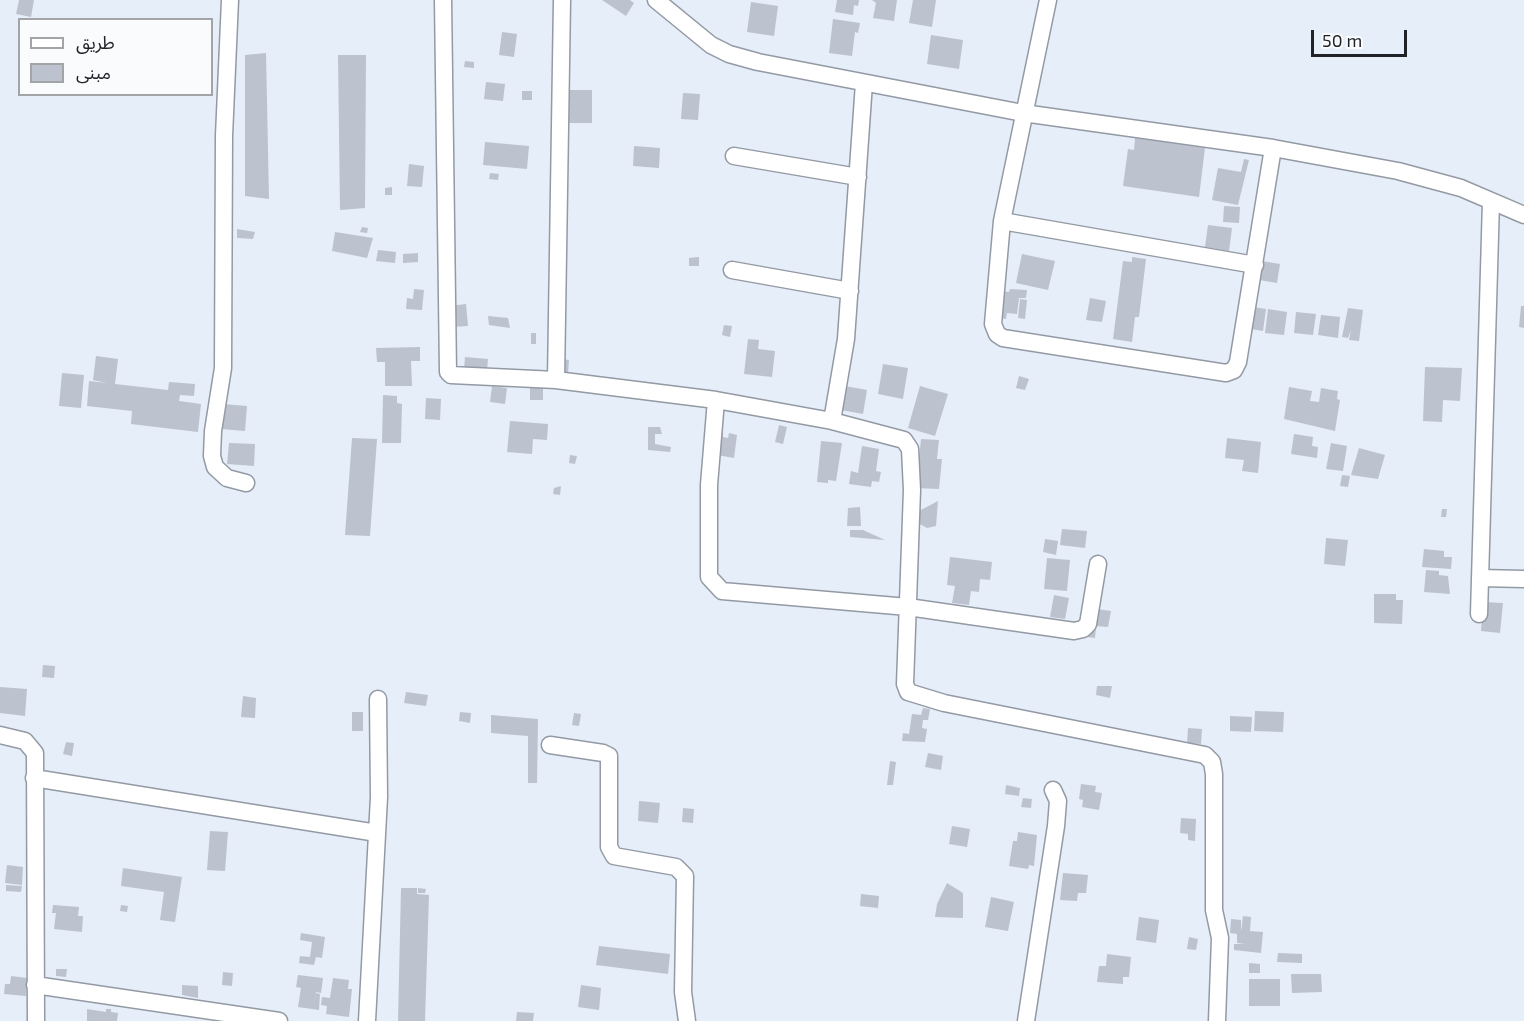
<!DOCTYPE html>
<html>
<head>
<meta charset="utf-8">
<style>
	body { margin:0 }
	#map { position:relative; width:1524px; height:1021px; overflow:hidden; background:#e6eef9; font-family:"Exo 2","Noto Sans Arabic",sans-serif }
	canvas { display:block }
	.legend { position:absolute; left:18px; top:18px; width:195px; height:78px; box-sizing:border-box; background:#f9fbfd; border:2px solid #a2a4a7; margin:0; padding:8px 10px; list-style:none; font-size:18px; color:#1f2226 }
	.legend li { display:flex; align-items:center; gap:12px; height:30px }
	.legend b { width:30px; border:2px solid #a2a4a7 }
	.scale { position:absolute; left:1311px; top:30px; width:96px; height:27px; box-sizing:border-box; border:3px solid #1f2226; border-top:0; padding-left:8px; font-size:18px; line-height:21px; white-space:nowrap; color:#1f2226; -webkit-text-stroke:4px #f9fbfd; paint-order:stroke }
</style>
</head>
<body>
<div id="map">
<canvas width="1524" height="1021"></canvas>
<ul class="legend">
<li><b style="height:8px;background:#fff"></b>طريق</li>
<li><b style="height:16px;background:#bcc3ce"></b>مبنى</li>
</ul>
<div class="scale">50 m</div>
</div>
<script>
const context = document.querySelector('canvas').getContext('2d');
context.lineJoin = 'round';
function fill(path, color) { context.fillStyle = color; context.fill(path, 'evenodd'); }
const toPath = rows => new Path2D(rows.map(r => 'M' + r).join(''));
function trace(path, color, width, dash) { context.strokeStyle = color; context.lineWidth = width; context.lineCap = dash ? 'butt' : 'round'; context.setLineDash(dash || []); context.stroke(path); }
const building = toPath([
	[19,0,34,0,31,17,16,14],
	[602,0,630,0,634,3,626,16],
	[837,0,859,0,858,6,854,5,853,15,835,12],
	[872,0,897,0,894,21,873,18,876,3],
	[913,0,936,0,932,27,909,23],
	[751,2,778,6,774,36,747,32],
	[833,19,860,23,858,33,855,32,852,56,829,53],
	[502,32,517,34,514,57,499,55],
	[931,35,963,40,959,69,927,64],
	[266,53,269,199,245,196,245,55],
	[338,55,366,55,365,208,340,210],
	[465,61,474,62,474,68,464,67],
	[486,82,505,84,503,101,484,99],
	[559,90,592,90,592,123,560,123],
	[522,91,532,91,532,100,522,100],
	[683,93,700,94,698,120,681,119],
	[1135,138,1205,148,1199,197,1123,186,1128,149,1134,150],
	[485,142,529,146,527,169,483,165],
	[634,146,660,148,659,168,633,166],
	[1244,159,1249,160,1238,205,1212,200,1218,168,1241,172],
	[409,164,424,166,422,187,407,186],
	[490,173,499,174,498,180,489,179],
	[392,187,392,195,385,195,385,188],
	[1224,206,1240,207,1239,223,1223,222],
	[1208,225,1232,228,1229,251,1205,247],
	[362,227,368,228,367,233,360,232],
	[237,229,255,232,253,239,237,238],
	[335,232,373,238,367,258,332,251],
	[378,250,396,252,395,263,376,261],
	[418,253,418,262,403,263,403,254],
	[1022,254,1055,261,1048,290,1016,283],
	[699,257,699,266,689,266,689,258],
	[1132,257,1146,259,1139,317,1135,317,1132,342,1113,339,1123,261,1132,262],
	[1262,261,1280,264,1277,283,1259,280],
	[414,289,424,290,422,310,406,309,407,298,413,299],
	[1010,289,1027,290,1026,298,1019,298,1017,314,1007,313,1006,319,987,317,1000,291,1009,292],
	[1090,298,1106,301,1102,322,1086,320],
	[1020,299,1027,300,1025,319,1018,318],
	[466,304,468,326,451,327,449,306],
	[1247,306,1266,309,1263,331,1244,328],
	[1521,306,1524,306,1524,328,1519,327],
	[1348,308,1363,310,1359,341,1349,340,1351,330,1348,338,1342,337],
	[1268,309,1287,312,1284,335,1265,333],
	[1296,312,1316,314,1313,335,1294,333],
	[1321,315,1340,317,1338,338,1318,335],
	[488,316,508,318,510,328,489,325],
	[724,325,732,326,730,337,722,335],
	[531,333,536,333,536,344,531,344],
	[748,339,759,340,758,349,775,351,772,377,744,374],
	[420,347,420,361,411,361,412,386,385,386,385,362,377,362,376,348],
	[96,356,118,359,115,384,168,390,169,382,195,384,194,396,180,395,179,401,201,404,198,432,131,424,132,411,87,406,89,381,107,383,93,380],
	[465,357,488,359,487,371,464,370],
	[559,359,569,360,568,374,558,373],
	[883,364,908,368,903,399,878,394],
	[1425,367,1462,368,1460,401,1443,400,1442,422,1423,421],
	[62,373,84,375,81,408,59,406],
	[1019,376,1029,379,1025,390,1016,388],
	[492,386,507,388,505,404,490,402],
	[845,386,867,390,863,414,841,410],
	[920,386,948,394,935,436,908,428],
	[1289,387,1312,391,1310,401,1319,402,1321,388,1338,391,1337,399,1340,400,1335,431,1284,419],
	[530,388,543,388,543,400,530,400],
	[383,395,397,396,397,403,402,404,401,443,382,443],
	[426,398,441,399,440,420,425,419],
	[223,404,247,406,245,431,221,429],
	[510,421,548,424,547,440,533,439,532,454,507,452],
	[779,425,787,427,783,444,775,442],
	[648,427,660,427,662,434,655,434,655,444,671,447,670,452,648,450],
	[718,430,723,430,723,437,728,438,729,433,737,435,734,458,717,455],
	[1294,434,1313,437,1312,446,1318,447,1317,458,1291,454],
	[352,438,377,439,370,536,345,535],
	[1227,438,1261,442,1258,473,1242,471,1244,460,1225,458],
	[921,439,939,440,937,459,942,459,939,489,916,488],
	[821,441,842,443,836,481,828,480,828,483,817,482],
	[229,443,255,444,254,466,227,464],
	[1331,443,1347,446,1343,471,1326,469],
	[862,446,879,449,876,471,881,472,879,482,872,481,871,487,849,484,851,471,858,473],
	[1359,448,1385,455,1378,479,1351,475],
	[570,455,577,456,575,464,569,463],
	[1342,475,1350,476,1348,487,1340,486],
	[561,486,560,495,553,494,554,488],
	[938,501,936,526,927,528,916,522,920,516,919,511],
	[860,507,861,526,847,526,848,508],
	[1442,509,1447,509,1446,517,1441,517],
	[1062,529,1087,531,1085,548,1060,545],
	[850,530,863,530,885,540,850,537],
	[1326,538,1348,540,1345,566,1324,564],
	[1045,539,1058,541,1056,555,1043,552],
	[1424,549,1444,551,1444,557,1452,557,1451,569,1422,567],
	[950,557,992,562,990,580,980,579,979,592,971,591,969,605,952,603,955,586,947,585],
	[1047,558,1070,560,1067,591,1044,589],
	[1426,570,1439,571,1439,575,1448,576,1450,594,1424,592],
	[1374,594,1396,594,1396,600,1403,600,1402,624,1374,623],
	[1054,595,1069,598,1065,619,1050,617],
	[1483,602,1503,603,1500,633,1481,631],
	[1083,607,1111,611,1108,627,1096,626,1095,638,1079,636],
	[43,665,55,666,54,678,42,677],
	[1097,686,1112,686,1110,698,1096,695],
	[0,687,27,689,25,716,0,713],
	[406,692,428,695,426,706,404,703],
	[243,696,256,698,255,718,241,717],
	[923,708,930,709,928,720,923,720,922,728,927,729,925,742,902,741,903,733,909,734,912,714,921,715],
	[1255,711,1284,712,1283,732,1254,731],
	[352,712,363,712,363,731,352,731],
	[460,712,471,713,470,723,459,721],
	[574,713,581,714,579,726,572,725],
	[491,715,538,719,537,783,528,783,528,736,491,733],
	[1230,716,1252,717,1251,732,1230,731],
	[1188,728,1202,729,1201,744,1187,743],
	[66,742,74,743,72,756,63,754],
	[928,753,943,756,941,770,925,767],
	[890,761,896,762,893,785,887,785],
	[1081,784,1096,786,1095,792,1102,793,1099,810,1082,807,1083,800,1079,799],
	[1006,785,1020,788,1019,796,1005,794],
	[1023,798,1032,799,1031,808,1021,807],
	[639,801,660,803,658,823,638,821],
	[683,808,694,809,693,823,682,822],
	[1181,818,1196,819,1195,841,1188,840,1188,834,1180,833],
	[952,826,970,829,967,847,949,844],
	[210,831,228,832,225,871,207,870],
	[1018,832,1037,835,1034,866,1029,865,1028,869,1009,866,1013,841,1017,841],
	[7,865,23,867,22,885,5,883],
	[123,868,182,877,175,922,160,920,164,892,121,886],
	[1063,873,1088,875,1086,893,1078,893,1077,901,1060,900],
	[947,883,963,893,963,918,935,917,937,904],
	[6,885,22,886,21,892,6,891],
	[401,888,417,888,417,894,429,895,425,1021,398,1021],
	[418,888,426,889,425,893,418,893],
	[861,894,879,896,878,908,860,906],
	[991,897,1014,902,1008,931,985,927],
	[53,905,79,907,78,916,83,916,82,932,54,929,56,913,52,913],
	[121,905,128,906,127,912,120,911],
	[1243,916,1251,917,1250,931,1263,932,1261,953,1234,950,1234,944,1245,944,1237,943,1237,934,1230,933,1231,919,1241,920,1241,932],
	[1139,917,1159,920,1156,943,1136,940],
	[301,933,325,937,322,958,316,957,314,965,299,963,300,956,310,957,312,942,300,940],
	[1189,937,1198,939,1196,950,1187,949],
	[599,946,670,954,668,974,596,965],
	[1278,953,1302,954,1302,963,1277,962],
	[1107,954,1131,957,1129,977,1123,977,1123,984,1097,982,1099,966,1106,966],
	[1249,963,1260,964,1260,973,1249,973],
	[56,969,67,969,66,977,56,976],
	[223,972,233,973,232,986,222,985],
	[1291,974,1321,974,1322,992,1292,993],
	[298,975,323,978,321,993,316,992,314,1005,316,993,320,994,319,1010,298,1007,301,988,296,987],
	[11,976,27,978,26,996,4,994,5,984,10,984],
	[333,978,349,980,348,989,352,989,349,1017,326,1014,327,1006,321,1005,322,997,330,998],
	[1249,979,1280,979,1280,1006,1249,1006],
	[182,985,198,986,198,998,182,995],
	[581,985,601,988,599,1010,578,1007],
	[87,1009,106,1012,106,1009,111,1009,111,1012,118,1013,117,1021,87,1021],
	[517,1012,534,1013,533,1021,516,1021]
]);
const minor = toPath([
	[230,0,224,136,223,368,213,431,212,456,215,467,227,478,246,483],
	[443,0,448,372,451,375,556,380,562,0],
	[656,0,711,45,729,54,758,62,1023,113,1273,148,1398,171,1461,188,1524,215],
	[1048,0,1002,221,993,324,997,334,1003,338,1226,373,1234,370,1238,362,1273,148],
	[734,156,858,177],
	[1002,221,1255,265],
	[732,270,850,291],
	[556,380,716,400,832,421,904,440,910,449,912,490,905,684,908,692,944,703,1205,755,1212,762,1214,774,1214,910,1220,938,1217,1021],
	[716,400,709,485,709,577,722,591,908,607,1074,631,1083,629,1088,624,1098,564],
	[832,421,846,339,864,83],
	[1480,578,1524,579],
	[1479,614,1491,201],
	[0,735,25,741,35,753,36,1021],
	[550,745,603,753,609,756,609,847,614,856,676,867,685,876,683,992,687,1021],
	[34,778,377,833],
	[35,985,279,1021],
	[367,1021,379,797,378,699],
	[1026,1021,1056,826,1058,801,1053,790]
]);
fill(building, '#bcc3ce');
trace(minor, '#939aa4', 19);
trace(minor, '#fff', 16);
</script>
</body>
</html>
